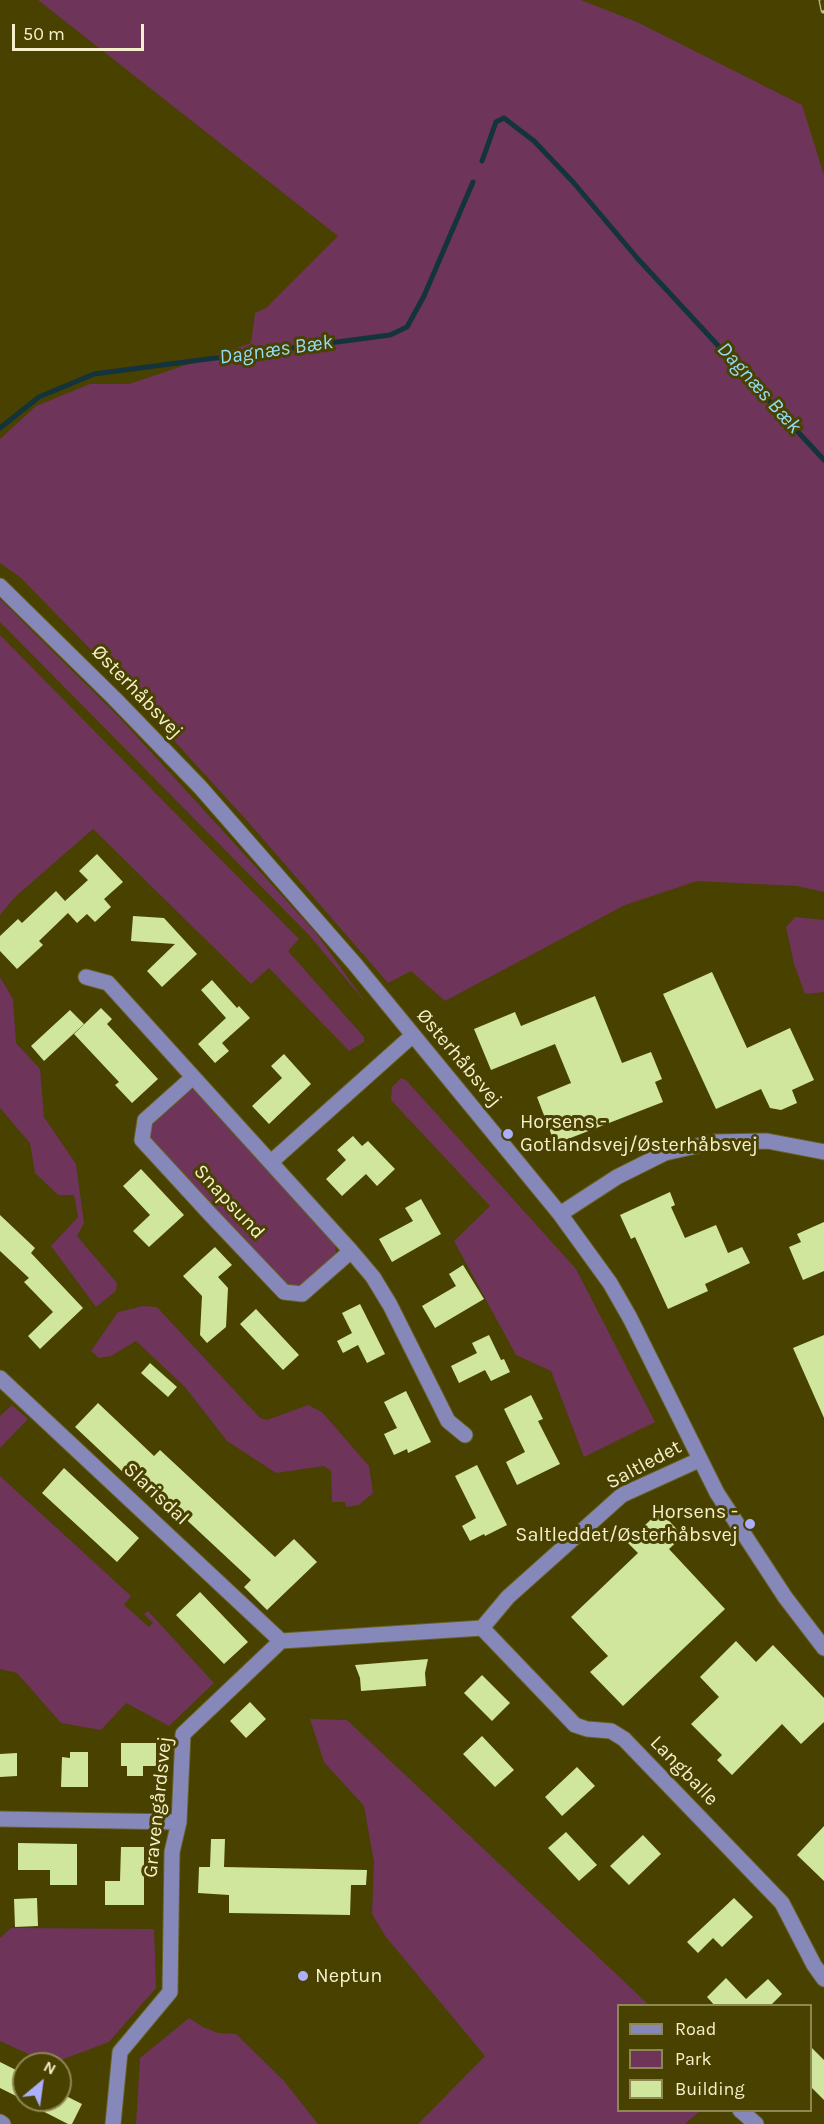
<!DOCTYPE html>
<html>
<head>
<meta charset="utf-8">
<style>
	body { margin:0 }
	#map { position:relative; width:824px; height:2124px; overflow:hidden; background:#484100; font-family:Karla,sans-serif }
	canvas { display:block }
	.legend { position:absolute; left:617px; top:2004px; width:195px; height:108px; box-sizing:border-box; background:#484100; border:2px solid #8d8751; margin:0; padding:8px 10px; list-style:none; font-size:18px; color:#f5f0cb }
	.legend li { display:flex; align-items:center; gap:12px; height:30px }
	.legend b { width:30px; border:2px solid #8d8751 }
	.north { position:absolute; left:12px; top:2052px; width:60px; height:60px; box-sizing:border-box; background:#484100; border:2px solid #8d8751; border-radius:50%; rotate:29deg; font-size:16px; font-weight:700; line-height:24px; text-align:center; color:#f5f0cb }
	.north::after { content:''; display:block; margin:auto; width:21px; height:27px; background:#acaffb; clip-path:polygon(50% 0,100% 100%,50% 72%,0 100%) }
	.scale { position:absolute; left:12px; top:24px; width:132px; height:27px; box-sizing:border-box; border:3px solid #f5f0cb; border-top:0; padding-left:8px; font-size:18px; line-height:21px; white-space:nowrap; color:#f5f0cb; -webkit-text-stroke:4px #484100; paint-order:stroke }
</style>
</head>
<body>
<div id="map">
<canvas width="824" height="2124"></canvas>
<ul class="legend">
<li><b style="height:8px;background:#8688b9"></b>Road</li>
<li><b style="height:16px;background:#6e345a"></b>Park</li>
<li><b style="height:16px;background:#d0e69c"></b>Building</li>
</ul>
<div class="north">N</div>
<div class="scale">50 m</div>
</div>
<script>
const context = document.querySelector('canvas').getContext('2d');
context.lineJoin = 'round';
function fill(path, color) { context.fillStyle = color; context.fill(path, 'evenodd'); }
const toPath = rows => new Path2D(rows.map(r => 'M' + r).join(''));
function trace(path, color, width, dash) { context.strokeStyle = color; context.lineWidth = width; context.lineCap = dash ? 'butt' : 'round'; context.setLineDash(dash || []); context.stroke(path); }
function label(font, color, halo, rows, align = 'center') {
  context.font = font + ' Karla,sans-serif'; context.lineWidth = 6; context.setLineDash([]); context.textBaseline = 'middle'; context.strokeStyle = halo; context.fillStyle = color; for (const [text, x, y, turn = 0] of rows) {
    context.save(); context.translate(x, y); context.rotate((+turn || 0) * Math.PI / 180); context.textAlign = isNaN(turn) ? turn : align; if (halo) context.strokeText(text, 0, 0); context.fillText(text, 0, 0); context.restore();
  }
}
const green = toPath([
	[38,0,581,0,637,22,802,105,824,175,824,892,797,886,697,881,625,905,445,1001,411,971,388,983,249,823,97,656,20,577,0,563,0,439,36,406,90,384,129,384,251,343,255,313,266,308,338,236],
	[0,599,119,717,316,933,366,1003,309,935,0,622],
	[0,635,299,939,288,951,364,1037,364,1042,349,1051,269,968,251,984,93,829,14,898,0,915],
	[795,917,824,920,824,992,805,994,794,964,786,927],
	[0,977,13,999,16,1043,40,1069,44,1117,76,1164,84,1223,77,1236,117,1283,116,1291,96,1307,51,1246,78,1217,74,1195,58,1195,35,1173,30,1143,0,1108],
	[401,1078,406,1080,576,1269,655,1422,584,1457,551,1371,516,1355,454,1241,490,1206,391,1100,392,1087],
	[185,1090,196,1090,335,1243,336,1254,297,1289,289,1289,147,1134,148,1124],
	[143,1306,157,1307,260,1418,267,1420,308,1405,322,1412,369,1466,373,1493,359,1505,346,1507,345,1502,332,1502,331,1471,324,1466,276,1473,227,1441,185,1387,136,1341,111,1356,99,1358,91,1351,118,1312],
	[12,1405,28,1419,0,1448,0,1416],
	[0,1476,131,1596,124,1605,149,1627,153,1623,144,1614,148,1611,214,1683,169,1726,126,1703,101,1730,61,1723,17,1673,0,1669],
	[310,1719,347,1720,649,2005,618,2006,618,2110,700,2111,685,2124,418,2124,485,2056,386,1937,372,1914,374,1862,364,1806,324,1762],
	[11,1928,154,1929,156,1988,109,2042,53,2063,35,2057,0,2041,0,1938],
	[189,2018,203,2027,218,2033,236,2034,284,2081,318,2124,136,2124,140,2058]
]);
const stream = toPath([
	[482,161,496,122,504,118,534,141,573,182,638,259,824,460],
	[0,428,39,397,94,374,390,335,407,327,424,296,473,182]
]);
const building = toPath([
	[97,854,123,882,104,899,111,907,95,922,87,914,77,923,68,913,39,941,43,945,17,969,0,951,0,936,18,919,22,923,56,891,65,901,88,880,79,871],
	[133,916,164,918,197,954,162,987,147,971,175,944,131,941],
	[712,972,747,1048,790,1028,814,1080,792,1090,797,1103,781,1110,770,1108,761,1089,716,1109,663,994],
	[212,980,237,1008,239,1006,250,1018,222,1043,229,1051,215,1063,198,1044,226,1018,201,990],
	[595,996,622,1063,651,1052,662,1079,655,1082,663,1102,555,1144,537,1097,571,1083,555,1044,491,1070,474,1029,515,1012,521,1026],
	[101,1008,112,1019,107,1024,158,1079,132,1103,115,1085,119,1082,74,1034],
	[70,1010,84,1024,44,1061,31,1046],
	[284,1054,311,1084,269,1124,252,1106,282,1078,271,1066],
	[353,1136,362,1146,368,1141,395,1169,377,1186,366,1174,342,1196,326,1179,346,1160,337,1150],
	[141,1169,184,1215,149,1247,133,1231,150,1215,123,1186],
	[670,1192,675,1205,671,1207,685,1238,716,1225,728,1253,742,1247,750,1263,705,1284,708,1291,668,1309,635,1237,631,1239,620,1215],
	[421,1199,441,1234,392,1262,379,1239,413,1221,405,1208],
	[0,1215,35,1248,31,1253,83,1308,40,1349,28,1336,53,1312,24,1282,29,1278,0,1251],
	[824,1222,824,1271,803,1280,789,1247,801,1242,797,1234],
	[215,1247,232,1265,218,1277,228,1288,226,1327,207,1343,200,1335,202,1296,183,1276],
	[463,1265,484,1299,435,1328,422,1306,456,1286,449,1274],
	[360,1304,385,1354,367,1363,358,1345,343,1353,337,1341,352,1333,342,1313],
	[256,1309,299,1355,283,1370,240,1324],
	[489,1335,501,1360,504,1359,510,1372,491,1381,485,1370,459,1383,451,1366,477,1353,472,1343],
	[824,1335,824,1418,793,1348],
	[150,1363,177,1387,168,1397,141,1373],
	[406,1391,431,1442,408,1453,407,1449,394,1455,384,1434,397,1428,384,1402],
	[531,1395,543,1419,538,1421,560,1464,517,1485,506,1462,525,1452,504,1409],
	[98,1403,154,1456,160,1450,275,1557,294,1539,317,1562,267,1610,244,1587,251,1580,131,1468,125,1474,75,1427],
	[477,1465,507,1525,485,1536,484,1534,470,1541,462,1526,476,1518,455,1476],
	[64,1468,139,1538,117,1562,42,1493],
	[660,1511,683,1536,669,1549,725,1609,623,1706,590,1672,608,1656,571,1617,638,1553,627,1542],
	[200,1592,248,1642,224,1664,176,1615],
	[736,1641,756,1662,773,1645,824,1698,824,1722,801,1744,782,1724,732,1775,717,1760,722,1755,691,1724,719,1697,700,1677],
	[428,1659,425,1673,426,1686,361,1691,360,1678,355,1665],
	[482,1675,510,1703,492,1721,464,1693],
	[250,1702,266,1719,246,1738,230,1721],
	[482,1736,514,1770,495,1787,463,1754],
	[121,1743,156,1743,156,1766,143,1766,143,1776,127,1776,127,1766,121,1766],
	[70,1752,88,1752,88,1787,61,1787,62,1757,70,1758],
	[17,1753,17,1776,0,1777,0,1754],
	[577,1767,595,1786,562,1816,545,1797],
	[824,1826,824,1881,797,1855],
	[566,1832,597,1865,579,1881,548,1848],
	[643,1835,661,1854,629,1885,610,1866],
	[211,1839,225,1839,224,1867,367,1870,366,1885,351,1885,350,1915,229,1913,229,1895,198,1893,199,1867,210,1867],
	[18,1843,77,1844,77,1885,50,1885,50,1870,18,1870],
	[121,1847,144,1847,144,1905,105,1905,105,1881,120,1881],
	[37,1898,38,1926,15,1927,14,1899],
	[734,1898,753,1917,722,1947,713,1938,698,1953,687,1942],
	[726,1978,746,1999,768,1979,782,1994,770,2006,715,2006,707,1997],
	[810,2046,824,2060,824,2100,810,2086],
	[0,2062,24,2074,24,2100,0,2088],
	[60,2093,82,2104,72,2124,68,2124,21,2100,60,2100]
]);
const minor = toPath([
	[0,586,115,699,200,787,354,963,560,1214,610,1283,630,1318,717,1493,785,1597,824,1648],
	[86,977,108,983,351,1251,373,1277,390,1305,448,1421,465,1435],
	[192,1078,145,1120,142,1140,210,1214,284,1292,302,1294,351,1251],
	[271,1162,413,1035],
	[560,1214,617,1177,665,1153,714,1142,767,1141,824,1152],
	[0,1378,281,1641],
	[482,1628,575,1725,587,1729,611,1731,624,1739,782,1903,814,1965,824,1979],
	[0,1819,179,1822],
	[740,2110,756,2124],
	[0,2122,3,2124],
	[113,2124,120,2052,170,1992,172,1852,179,1822,183,1734,281,1641,482,1628,508,1597,622,1495,699,1460]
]);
const rail = toPath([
	[822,0,824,10]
]);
const markers = [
	[508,1134,6,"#acaffb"],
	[750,1524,6,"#acaffb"],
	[303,1976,6,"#acaffb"]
];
const streetNames = [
	["Østerhåbsvej",137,692,46],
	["Østerhåbsvej",459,1058,50],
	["Snapsund",229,1202,47],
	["Saltledet",644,1465,-28],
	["Slarisdal",156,1494,43],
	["Langballe",684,1771,46],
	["Gravengårdsvej",158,1807,-84]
];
const poiNames = [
	["Horsens -",520,1122],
	["Gotlandsvej/Østerhåbsvej",520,1145],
	["Horsens -",738,1512,"right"],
	["Saltleddet/Østerhåbsvej",738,1535,"right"],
	["Neptun",315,1976]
];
const waterNames = [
	["Dagnæs Bæk",276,350,-8],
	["Dagnæs Bæk",759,388,48]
];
fill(green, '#6e345a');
trace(stream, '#13333d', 5);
fill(building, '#d0e69c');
trace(minor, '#676025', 17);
trace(minor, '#8688b9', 15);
trace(rail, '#c3bd90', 7);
trace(rail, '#484100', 4.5, [14]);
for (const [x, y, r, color] of markers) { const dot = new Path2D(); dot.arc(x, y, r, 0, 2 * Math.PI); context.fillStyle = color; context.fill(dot); trace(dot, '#484100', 2); }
label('20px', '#f5f0cb', '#484100', streetNames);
label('20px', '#f5f0cb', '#484100', poiNames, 'left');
label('italic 21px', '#93daf3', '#484100', waterNames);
</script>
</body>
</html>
